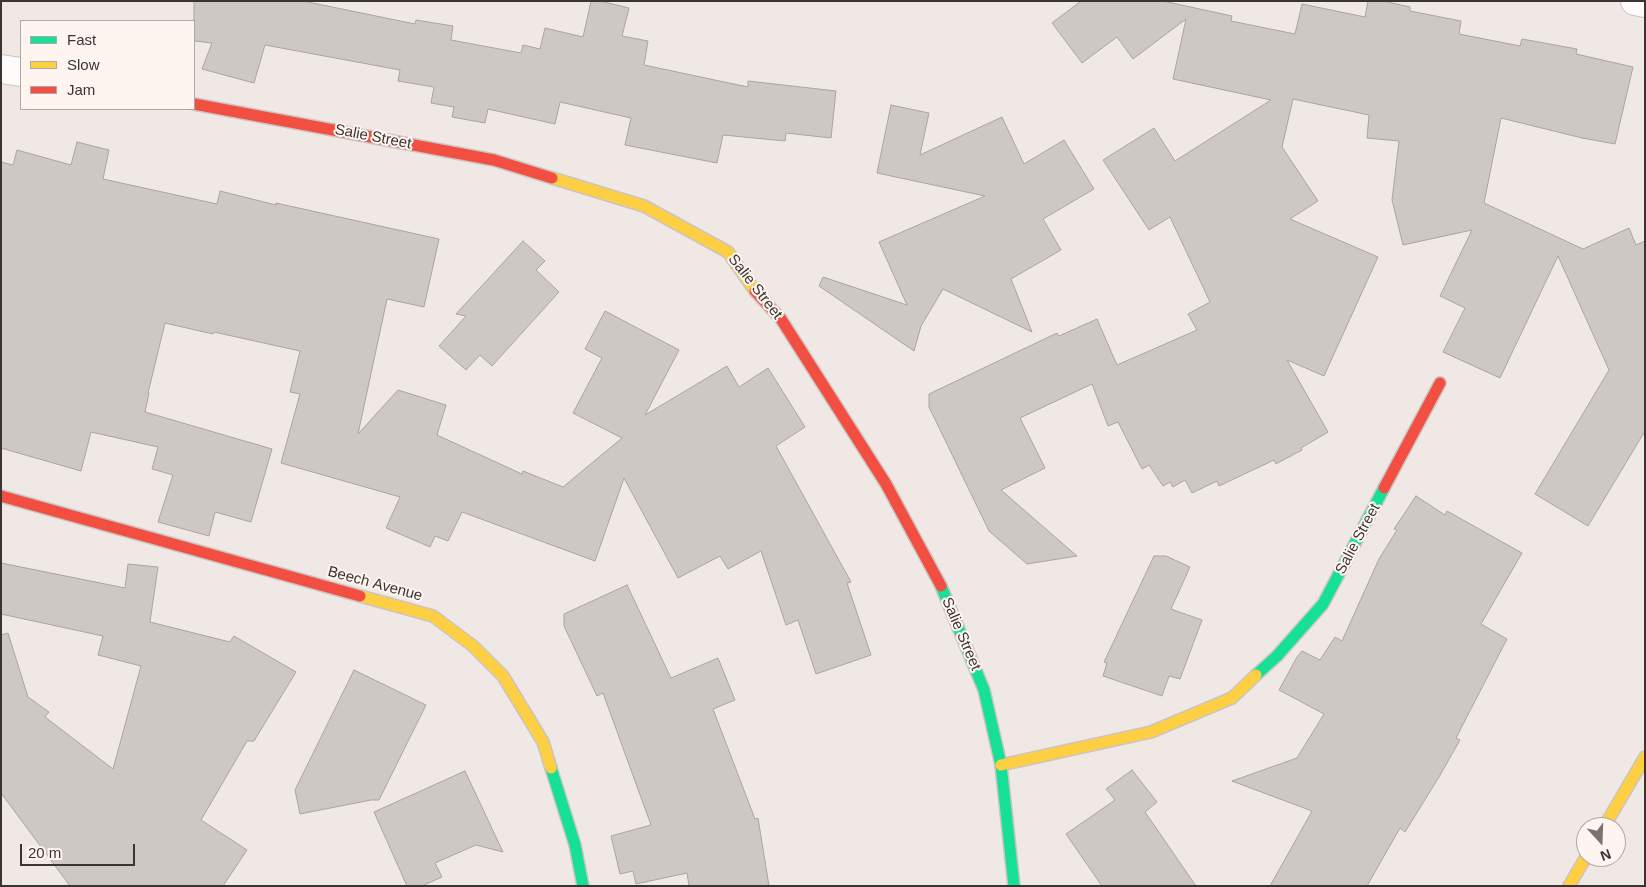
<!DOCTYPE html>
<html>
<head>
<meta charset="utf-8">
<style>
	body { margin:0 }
	#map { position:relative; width:1646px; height:887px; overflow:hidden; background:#f0e8e4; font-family:Arial,sans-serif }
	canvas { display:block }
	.frame { position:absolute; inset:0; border:2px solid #3b3532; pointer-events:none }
	.legend { position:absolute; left:20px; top:20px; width:175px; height:90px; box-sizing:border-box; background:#fef5f1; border:1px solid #b0a8a5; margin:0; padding:6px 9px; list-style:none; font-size:15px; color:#3b3532 }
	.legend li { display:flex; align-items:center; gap:10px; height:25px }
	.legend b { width:25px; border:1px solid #b0a8a5 }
	.north { position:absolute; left:1576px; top:817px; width:50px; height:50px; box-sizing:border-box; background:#fef5f1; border:1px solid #b0a8a5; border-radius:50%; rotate:160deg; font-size:14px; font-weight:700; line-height:20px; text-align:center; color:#3b3532 }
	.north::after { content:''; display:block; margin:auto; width:18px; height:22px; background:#7a7470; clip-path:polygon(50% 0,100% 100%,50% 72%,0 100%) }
	.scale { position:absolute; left:20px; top:844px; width:115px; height:22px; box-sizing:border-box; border:2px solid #3b3532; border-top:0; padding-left:6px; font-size:15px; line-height:18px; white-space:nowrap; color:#3b3532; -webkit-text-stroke:4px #fef5f1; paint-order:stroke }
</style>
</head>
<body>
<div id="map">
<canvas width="1646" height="887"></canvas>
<div class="frame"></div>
<ul class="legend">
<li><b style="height:6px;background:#16e098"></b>Fast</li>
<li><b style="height:6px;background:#ffcf43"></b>Slow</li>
<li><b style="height:6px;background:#f24e42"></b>Jam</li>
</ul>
<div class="north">N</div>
<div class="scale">20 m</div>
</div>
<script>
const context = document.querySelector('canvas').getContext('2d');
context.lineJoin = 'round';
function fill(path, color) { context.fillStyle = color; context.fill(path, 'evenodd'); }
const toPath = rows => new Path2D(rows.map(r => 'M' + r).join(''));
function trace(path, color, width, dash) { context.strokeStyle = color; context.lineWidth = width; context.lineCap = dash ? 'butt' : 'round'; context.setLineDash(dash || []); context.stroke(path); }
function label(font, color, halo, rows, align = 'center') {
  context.font = font + ' Arial,sans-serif'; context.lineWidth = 4; context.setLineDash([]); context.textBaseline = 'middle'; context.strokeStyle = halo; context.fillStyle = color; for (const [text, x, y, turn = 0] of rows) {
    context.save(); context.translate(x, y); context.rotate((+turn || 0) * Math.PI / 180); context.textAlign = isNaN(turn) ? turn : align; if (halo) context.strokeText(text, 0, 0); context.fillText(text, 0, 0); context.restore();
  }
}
const building = toPath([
	[194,1,303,1,415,24,416,20,453,26,451,40,521,53,523,45,540,49,545,28,583,37,591,1,600,1,629,8,622,36,648,41,644,65,748,87,748,81,836,91,831,138,786,133,785,141,723,135,717,163,625,145,631,118,560,102,555,124,488,109,485,123,452,117,454,107,431,103,434,87,398,81,400,70,265,45,254,83,202,69,212,43,194,41,194,1],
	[1081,1,1163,1,1232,16,1231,21,1295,34,1302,4,1365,17,1368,1,1383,1,1410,7,1410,11,1461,21,1459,34,1520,46,1522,39,1577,49,1576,54,1633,67,1615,144,1582,138,1501,118,1484,203,1583,249,1629,228,1636,245,1645,241,1645,431,1588,526,1535,494,1609,370,1558,256,1500,378,1443,352,1465,308,1440,296,1472,230,1403,245,1392,200,1399,141,1367,138,1369,115,1293,99,1282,147,1318,201,1290,219,1378,257,1324,376,1287,360,1328,432,1301,448,1302,450,1276,464,1274,460,1219,486,1217,481,1192,493,1185,480,1173,487,1170,482,1163,486,1149,465,1142,469,1118,422,1108,426,1092,384,1020,418,1045,468,1001,490,1077,556,1027,564,989,531,929,407,929,394,1057,333,1059,336,1097,319,1117,365,1197,330,1188,314,1210,302,1170,217,1149,230,1103,160,1154,128,1175,161,1271,100,1173,79,1186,19,1133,59,1117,37,1082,63,1052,23,1081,1],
	[891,105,929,113,920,155,1002,117,1024,164,1064,140,1094,189,1043,219,1061,250,1011,279,1032,332,943,289,921,326,914,351,819,286,823,277,907,305,879,242,985,196,877,173,891,105],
	[77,142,109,150,103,179,217,204,220,191,276,205,276,203,439,239,424,307,387,299,358,434,398,390,446,405,437,435,522,474,523,471,563,487,622,438,573,413,602,358,585,349,605,311,679,350,645,415,727,366,739,387,768,368,805,427,776,446,851,582,847,583,871,655,816,674,798,620,786,625,761,551,728,569,720,556,678,578,624,478,595,561,462,512,448,541,435,536,430,547,386,528,400,497,281,463,300,394,290,392,300,351,214,332,213,334,165,323,148,393,149,393,145,412,272,449,251,522,215,512,209,536,158,522,173,475,152,469,158,447,91,432,81,471,1,448,1,162,13,165,17,150,71,165,77,142],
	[523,241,545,261,536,270,559,292,492,366,480,355,466,370,439,346,466,316,456,314,523,241],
	[1416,496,1445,515,1447,511,1522,553,1481,624,1507,639,1456,738,1460,740,1439,777,1405,832,1400,828,1367,886,1270,886,1312,811,1232,781,1297,758,1324,714,1279,690,1297,657,1302,651,1320,660,1335,637,1342,641,1379,559,1397,530,1394,529,1416,496],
	[1154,556,1166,556,1190,567,1171,609,1202,620,1180,679,1169,676,1162,696,1103,676,1107,663,1104,662,1154,556],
	[1,563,125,588,128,564,158,567,150,622,230,642,234,636,296,672,254,741,247,741,201,820,247,850,223,886,70,886,1,793,1,635,8,633,28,697,49,712,45,717,113,769,141,666,98,655,103,636,1,614,1,563],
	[627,585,671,678,718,658,735,700,713,709,755,819,758,818,769,886,689,886,687,873,636,884,633,871,620,874,611,836,651,825,603,693,597,696,564,626,564,614,627,585],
	[354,670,426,705,379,800,371,800,300,814,295,790,354,670],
	[1132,770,1157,802,1145,812,1196,886,1102,886,1066,834,1115,800,1106,789,1132,770],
	[465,771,503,852,476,845,435,863,442,877,422,886,407,886,374,812,465,771]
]);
const street = toPath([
	[1635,1,1645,3],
	[1,69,21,72]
]);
const fast = toPath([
	[941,586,984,690,1001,765,1014,886],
	[1256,675,1277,656,1323,604,1384,488],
	[551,768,575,845,583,886]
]);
const slow = toPath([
	[552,178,644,206,728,252,755,291],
	[360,596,433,616,473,646,503,676,543,742,551,768],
	[1001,765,1151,732,1232,698,1256,675],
	[1604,827,1645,757],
	[1569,886,1586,857]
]);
const jam = toPath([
	[194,104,494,160,552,178],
	[755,291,781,319,886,484,941,586],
	[1384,488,1440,383],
	[1,496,360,596]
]);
const streetNames = [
	["Salie Street",373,137,11],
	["Salie Street",755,287,52],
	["Salie Street",1358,539,-62],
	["Beech Avenue",375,584,15],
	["Salie Street",961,634,67]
];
fill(building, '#cec8c5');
trace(building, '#aaa4a1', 1);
trace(street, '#cbc5c2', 30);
trace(fast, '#cbc5c2', 14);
trace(slow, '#cbc5c2', 14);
trace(jam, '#cbc5c2', 14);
trace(street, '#fdfcfb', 28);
trace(fast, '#16e098', 11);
trace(slow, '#ffcf43', 11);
trace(jam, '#f24e42', 11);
label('15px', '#3b3532', '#fef5f1', streetNames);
</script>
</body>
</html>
